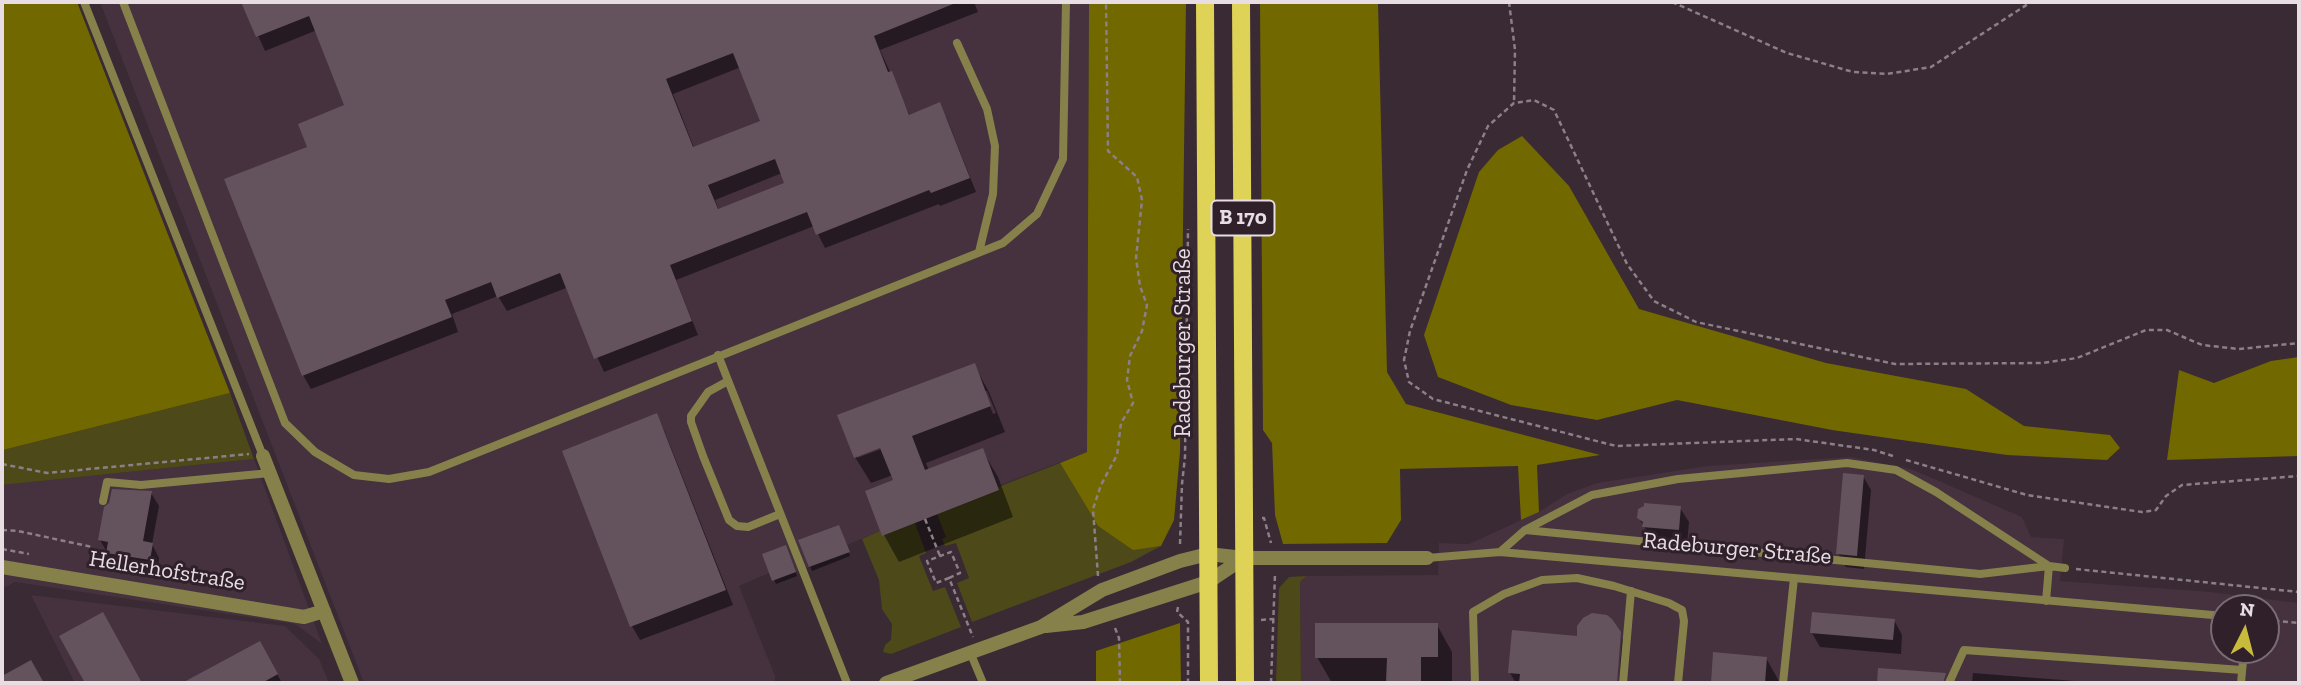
<!DOCTYPE html>
<html>
<head>
<meta charset="utf-8">
<style>
	body { margin:0 }
	#map { position:relative; width:2301px; height:685px; overflow:hidden; background:#392a34; font-family:"Zilla Slab",serif }
	canvas { display:block }
	.frame { position:absolute; inset:0; border:4px solid #e7dde3; pointer-events:none }
	.north { position:absolute; left:2210px; top:594px; width:70px; height:70px; box-sizing:border-box; background:#2f202a; border:2px solid #796c74; border-radius:50%; rotate:6deg; font-size:19px; font-weight:700; line-height:28px; text-align:center; color:#e7dde3 }
	.north::after { content:''; display:block; margin:auto; width:24px; height:32px; background:#c8bb3b; clip-path:polygon(50% 0,100% 100%,50% 72%,0 100%) }
</style>
</head>
<body>
<div id="map">
<canvas width="2301" height="685"></canvas>
<div class="frame"></div>
<div class="north">N</div>
</div>
<script>
const context = document.querySelector('canvas').getContext('2d');
context.lineJoin = 'round';
function fill(path, color) { context.fillStyle = color; context.fill(path, 'evenodd'); }
const toPath = rows => new Path2D(rows.map(r => 'M' + r).join(''));
function trace(path, color, width, dash) { context.strokeStyle = color; context.lineWidth = width; context.lineCap = dash ? 'butt' : 'round'; context.setLineDash(dash || []); context.stroke(path); }
function label(font, color, halo, rows, align = 'center') {
  context.font = font + ' "Zilla Slab",serif'; context.lineWidth = 6; context.setLineDash([]); context.textBaseline = 'middle'; context.strokeStyle = halo; context.fillStyle = color; for (const [text, x, y, turn = 0] of rows) {
    context.save(); context.translate(x, y); context.rotate((+turn || 0) * Math.PI / 180); context.textAlign = isNaN(turn) ? turn : align; if (halo) context.strokeText(text, 0, 0); context.fillText(text, 0, 0); context.restore();
  }
}
const built = toPath([
	[100,2,1089,2,1087,452,998,486,999,490,938,514,882,536,880,531,847,545,849,552,772,581,769,573,739,586,775,676,775,683,364,683],
	[1850,457,1911,469,2022,517,2031,537,2064,539,2060,581,2211,592,2299,603,2299,683,1301,683,1300,582,1306,576,1438,575,1439,543,1469,544,1539,512,1567,494,1597,483,1707,466],
	[2224,608,2266,608,2266,650,2224,650],
	[254,459,322,644,295,624,15,582,2,589,2,485],
	[31,595,285,626,319,659,329,683,75,683]
]);
const green = toPath([
	[230,393,254,459,2,485,2,447,3,450],
	[1060,463,1098,526,1133,549,1161,546,1131,562,972,622,957,583,969,578,956,543,945,546,942,539,946,537,937,514,999,490,998,487],
	[915,523,926,553,919,556,933,591,945,587,961,627,891,654,883,652,885,645,891,640,892,624,882,609,879,580,862,539,880,531,882,535],
	[1306,576,1300,582,1301,683,1276,683,1279,588,1289,577]
]);
const forest = toPath([
	[2,2,77,2,230,393,3,450],
	[1089,2,1186,2,1180,452,1174,520,1161,546,1133,550,1098,526,1060,463,1087,452],
	[1260,2,1378,2,1387,372,1406,404,1600,455,1537,465,1539,512,1521,520,1518,466,1400,469,1401,520,1387,543,1283,544,1275,515,1272,443,1263,430],
	[1522,136,1569,186,1639,309,1826,363,1966,389,2024,426,2110,435,2120,448,2107,460,2007,455,1832,430,1677,400,1597,420,1511,405,1438,377,1424,335,1479,172,1498,150],
	[2299,357,2299,456,2167,460,2179,370,2214,383,2271,361],
	[1180,623,1181,683,1096,683,1096,651]
]);
const shadow = toPath([
	[243,2,635,2,637,7,650,2,974,2,978,12,880,50,910,116,939,104,947,119,976,192,940,206,939,204,825,248,814,226,676,280,698,335,604,372,566,288,507,311,498,296,452,314,458,332,311,389,303,375,309,148,347,106,317,30,265,51],
	[741,67,762,122,694,148,673,94],
	[782,173,787,184,719,210,715,200],
	[974,365,989,392,1005,432,926,463,929,471,982,450,998,477,1013,517,899,562,884,535,867,492,895,481,893,475,871,483,855,457,840,416],
	[984,391,987,391,996,413,993,414],
	[888,443,889,446,857,458,857,455],
	[656,416,664,430,733,605,640,640,632,626],
	[1863,476,1871,490,1864,569,1846,567,1838,553],
	[151,493,159,506,152,544,159,558,157,572,115,566,100,540,111,504],
	[1680,508,1689,522,1687,544,1652,540,1639,518],
	[841,531,850,556,812,571,800,541],
	[787,551,797,576,776,584,764,555],
	[1894,620,1902,635,1901,654,1820,647,1812,633],
	[1437,625,1452,652,1452,683,1332,683,1317,657],
	[1619,633,1615,683,1516,683,1510,673,1578,638],
	[1622,638,1628,648,1625,683,1619,683],
	[260,643,282,683,185,683],
	[1715,654,1766,658,1780,683,1712,683],
	[1973,673,2100,683,1972,683]
]);
const building = toPath([
	[241,2,958,2,874,36,888,72,892,71,909,115,940,102,970,178,931,193,929,190,816,235,807,212,670,265,692,321,594,359,560,273,497,298,491,282,445,300,452,317,302,376,224,179,307,147,298,124,344,105,309,16,256,37],
	[733,53,760,121,693,147,666,79],
	[775,159,784,183,718,209,708,185],
	[975,363,991,406,912,436,925,470,983,448,999,490,882,536,865,491,893,480,880,448,854,458,837,415],
	[657,413,726,590,630,627,562,451],
	[1843,473,1864,475,1857,556,1836,554],
	[112,489,152,491,143,541,153,543,150,560,106,553,108,542,98,540,104,507,109,503],
	[1644,503,1681,506,1679,530,1642,527,1643,522,1637,518,1638,509,1644,506],
	[839,525,850,552,809,567,798,540],
	[786,545,796,572,772,581,762,554],
	[103,612,142,683,85,683,59,636],
	[1812,612,1895,619,1893,640,1810,633],
	[1592,613,1607,615,1612,619,1621,632,1617,683,1519,683,1520,674,1508,673,1512,630,1577,636,1577,626,1583,618],
	[1315,623,1438,623,1438,657,1421,657,1421,683,1386,683,1387,658,1315,658],
	[260,641,278,674,262,683,182,683],
	[1713,652,1767,657,1765,683,1711,683],
	[31,660,44,683,2,683,2,676],
	[1878,668,1946,673,1943,683,1877,683]
]);
const path = toPath([
	[1509,2,1515,50,1514,103],
	[1672,2,1787,53,1853,72,1887,74,1931,67,2031,2],
	[1893,456,1874,450,1796,439,1616,446,1433,399,1409,382,1404,360,1410,331,1467,170,1488,126,1514,103,1534,100,1554,110,1627,264,1654,301,1696,322,1895,364,2043,363,2077,358,2146,330,2167,330,2202,345,2239,349,2299,343],
	[1906,460,2027,495,2142,512,2156,510,2166,496,2182,485,2299,476],
	[2,464,47,473,249,454],
	[1262,518,1264,518,1271,543],
	[925,519,940,556],
	[2,530,18,531,92,547],
	[1180,544,1182,484,1185,457,1188,229],
	[2,549,29,554],
	[2076,569,2299,592],
	[1098,576,1093,509,1101,485,1117,455,1121,423,1133,403,1127,380,1130,356,1142,331,1147,305,1140,286,1136,258,1142,200,1137,177,1108,151,1106,2],
	[949,578,960,573,951,552,927,561,936,583,949,578,973,637],
	[1178,607,1177,612,1188,622,1188,683],
	[1261,620,1274,619],
	[2266,620,2299,623],
	[1115,628,1119,638,1120,683],
	[1271,683,1275,574]
]);
const service = toPath([
	[84,2,263,456],
	[123,2,285,423,315,452,354,475,389,479,429,472,1003,243,1037,214,1063,159,1066,2],
	[957,43,987,109,995,146,993,194,979,252],
	[718,355,847,683],
	[728,381,708,392,691,416,691,422,703,456,729,520,737,526,748,527,780,514],
	[103,501,107,482,141,485,270,473],
	[1525,530,1592,495,1678,479,1847,463,1896,470,1936,492,2049,566,2046,601],
	[1500,552,1525,530,1980,574,2049,566,2065,568],
	[1427,558,1500,552,2224,616],
	[970,652,983,683],
	[1475,683,1473,612,1504,594,1542,580,1577,578,1614,586,1669,603,1682,610,1684,621,1678,683],
	[1623,683,1631,591],
	[1783,683,1794,578],
	[1949,683,1964,650,2242,670],
	[2241,683,2244,650]
]);
const minor = toPath([
	[263,456,352,683],
	[2,567,304,617,324,611],
	[1046,626,1083,622,1208,582,1244,558],
	[886,683,1041,627,1102,590,1180,561,1208,554,1244,558,1427,558]
]);
const primary = toPath([
	[1205,2,1209,683],
	[1241,2,1245,683]
]);
const shields = [
	[1243,218,63]
];
const shieldNames = [
	["B 170",1243,218]
];
const streetNames = [
	["Radeburger Straße",1183,343,-90],
	["Radeburger Straße",1737,549,5],
	["Hellerhofstraße",167,571,9]
];
fill(built, '#46313f');
fill(green, '#4e4919');
fill(forest, '#716800');
fill(shadow, '#0007');
fill(building, '#64535d');
trace(path, '#8c7f87', 2.5, [5, 3.5]);
trace(service, '#86814a', 8);
trace(minor, '#86814a', 14);
trace(primary, '#ded257', 18);
for (const [x, y, w] of shields) { const box = new Path2D(); box.roundRect(x - w / 2, y - 17.5, w, 35, 5); context.fillStyle = '#2f202a'; context.fill(box); trace(box, '#e7dde3', 2); }
label('bold 21px', '#e7dde3', null, shieldNames);
label('23px', '#e7dde3', '#2f202a', streetNames);
</script>
</body>
</html>
